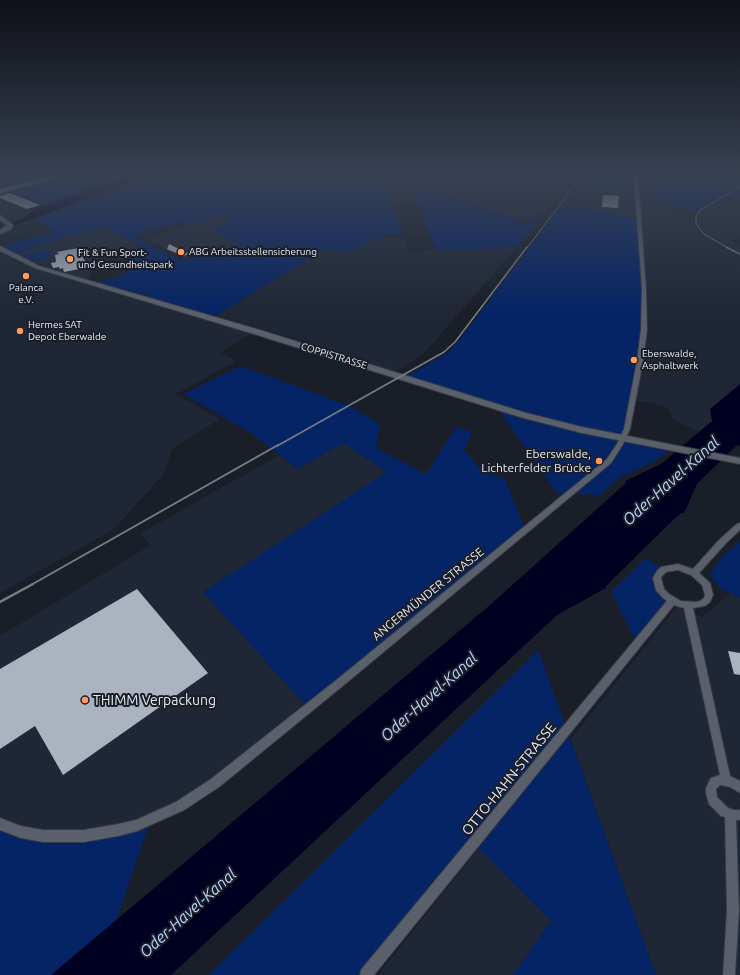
<!DOCTYPE html>
<html>
<head>
<meta charset="utf-8">
<style>
	body { margin:0 }
	canvas { display:block; background:#191e28 }
</style>
</head>
<body>
<canvas width="740" height="975"></canvas>
<script>
const context = document.querySelector('canvas').getContext('2d');
context.lineJoin = 'round';
function fill(path, color) { context.fillStyle = color; context.fill(path, 'evenodd'); }
const toPath = rows => new Path2D(rows.map(r => 'M' + r).join(''));
function trace(path, color, width, dash) { context.strokeStyle = color; context.lineWidth = width; context.lineCap = dash ? 'butt' : 'round'; context.setLineDash(dash || []); context.stroke(path); }
function label(font, color, halo, rows, align = 'center') {
  context.font = font + ' Ubuntu,sans-serif'; context.lineWidth = 4; context.setLineDash([]); context.textBaseline = 'middle'; context.strokeStyle = halo; context.fillStyle = color; for (const [text, x, y, turn = 0] of rows) {
    context.save(); context.translate(x, y); context.rotate((+turn || 0) * Math.PI / 180); context.textAlign = isNaN(turn) ? turn : align; if (halo) context.strokeText(text, 0, 0); context.fillText(text, 0, 0); context.restore();
  }
}
const built = toPath([
	[10,177,30,177,39,179,0,190,0,179],
	[406,177,575,177,547,210,538,217,521,222,410,181],
	[577,188,634,193,646,196,693,220,697,212,721,198,740,195,740,239,731,240,740,245,740,384,710,409,712,421,699,432,672,419,669,409,662,405,633,400,619,214,561,205],
	[221,215,227,219,232,218,237,220,211,229,242,245,186,259,144,239],
	[105,228,134,242,139,248,90,261,91,276,87,279,44,266,15,254,70,235],
	[378,238,405,239,409,253,436,249,482,250,503,247,516,248,426,351,395,373,293,338,215,316,323,250,348,251],
	[0,252,20,263,46,272,251,333,220,353,236,361,176,394,220,419,173,448,162,476,113,530,0,593],
	[343,443,388,472,203,592,308,708,238,764,151,819,64,837,0,822,0,636,151,545,140,534,279,455,298,469],
	[731,593,740,598,740,975,656,975,571,739,677,607,686,612,702,617],
	[479,848,551,921,513,975,378,975]
]);
const green = toPath([
	[61,177,100,177,110,182,46,206,9,191],
	[170,177,383,177,383,183,403,232,378,238,348,251,323,250,215,316,151,298,149,295,142,294,97,283,99,281,115,279,140,266,128,252,139,247,134,242,106,228,70,235,15,254,0,246,54,232,46,224,33,221,142,182],
	[221,215,227,219,232,218,236,220,210,229,242,245,181,260,137,239,140,238,135,235,179,222,187,226],
	[586,177,633,177,634,193,577,188],
	[639,177,740,177,740,195,721,198,697,212,674,207,647,192,645,182,640,180],
	[410,181,524,224,540,218,516,248,503,247,482,250,436,249],
	[561,205,619,214,619,216,638,219,644,312,633,400,623,438,672,448,655,461,620,477,601,495,557,493,497,407,404,378,448,353,468,329],
	[48,250,52,256,39,262,21,255],
	[241,366,347,405,380,424,376,448,426,474,456,427,472,432,464,450,482,471,505,479,524,527,308,708,203,592,387,472,343,443,298,469,254,435,184,394],
	[740,542,740,598,731,593,722,590,710,575,720,559],
	[646,558,662,568,656,570,652,578,653,586,657,593,667,601,635,639,611,592],
	[538,650,656,975,513,975,551,921,469,839,359,975,209,975],
	[151,819,116,921,51,975,0,975,0,822,64,837]
]);
const water = toPath([
	[131,177,151,177,138,180,0,231,0,227,24,218,33,210,110,182],
	[740,384,740,445,736,446,697,484,684,513,681,513,669,524,606,586,606,588,557,615,171,975,51,975,490,605,626,483,625,481,661,464,712,421,710,409]
]);
const building = toPath([
	[10,193,40,205,27,209,0,198,0,196],
	[603,195,619,196,618,208,602,207],
	[169,244,189,254,183,256,167,249],
	[84,247,88,253,85,254,87,257,83,258,89,267,64,272,63,268,60,269,59,267,53,268,51,263,56,262,55,255,59,254,57,252],
	[137,589,208,673,63,775,35,726,0,749,0,669],
	[728,651,740,653,740,675,734,674]
]);
const minor = toPath([
	[634,177,638,177,646,289,647,330,643,361,630,429,623,444,611,463,345,684,219,787,184,810,137,831,118,836,84,842,43,842,21,838,0,830,0,818,21,826,43,830,84,830,118,824,136,820,176,802,211,779,339,678,607,459,617,444,624,429,637,361,641,330,642,289,634,177],
	[740,523,740,530,726,543,699,573,710,583,713,595,710,602,705,606,693,608,730,776,740,781,740,793,730,787,720,785,716,789,717,797,728,808,734,810,740,810,740,820,736,820,739,910,735,975,723,975,727,910,725,817,721,816,709,804,706,793,706,788,711,778,720,775,684,608,680,607,674,605,374,975,360,975,361,970,667,601,663,598,656,590,653,578,657,571,661,567,678,564,693,569,720,539,737,524,740,523],
	[678,570,691,575,702,585,705,595,704,598,700,601,696,602,681,601,669,594,664,589,661,578,663,575,666,572,678,570]
]);
const secondary = toPath([
	[0,215,13,225,11,229,0,234,0,230,7,225,0,220,0,215],
	[0,246,39,266,260,330,526,413,582,427,740,458,740,464,582,433,520,417,254,334,35,268,0,251,0,246]
]);
const primary = toPath([
	[48,177,60,177,0,193,0,189,48,177]
]);
const railFar3 = toPath([
	[527,248,581,177],
	[728,248,704,234,696,224,696,217,700,210,740,187]
]);
const railFar2 = toPath([
	[726,247,740,254],
	[277,446,444,352,455,342,527,247]
]);
const railFar1 = toPath([
	[31,585,278,445]
]);
const rail = toPath([
	[0,602,33,584]
]);
const markers = [
	[181,252,4,"#fe9b59"],
	[70,259,4,"#fe9b59"],
	[26,276,4,"#fe9b59"],
	[20,331,4,"#fe9b59"],
	[634,360,4,"#fe9b59"],
	[599,461,4,"#fe9b59"],
	[85,700,4,"#fe9b59"]
];
const farPoinames = [
	["ABG Arbeitsstellensicherung",189,252],
	["Fit & Fun Sport-",78,253],
	["und Gesundheitspark",78,265],
	["Palanca",26,288,"center"],
	["e.V.",26,300,"center"],
	["Hermes SAT",28,325],
	["Depot Eberwalde",28,337],
	["Eberswalde,",642,354],
	["Asphaltwerk",642,366]
];
const farStreetnames = [
	["COPPISTRASSE",334,356,17]
];
const poiNames = [
	["Eberswalde,",591,454],
	["Lichterfelder Brücke",591,468]
];
const streetNames = [
	["ANGERMÜNDER STRASSE",428,594,-39]
];
const nearPoinames = [
	["THIMM Verpackung",93,700]
];
const nearStreetnames = [
	["OTTO-HAHN-STRASSE",509,779,-51]
];
const nearWaternames = [
	["Oder-Havel-Kanal",671,481,-42],
	["Oder-Havel-Kanal",429,697,-42],
	["Oder-Havel-Kanal",188,913,-42]
];
fill(built, '#1f2736');
fill(green, '#052466');
fill(water, '#000121');
fill(building, '#acb3c0');
trace(minor, '#373a42', 2);
trace(secondary, '#373a42', 2);
trace(primary, '#373a42', 2);
fill(minor, '#5a606b');
fill(secondary, '#5a606b');
fill(primary, '#6b88bf');
trace(railFar3, '#787d85', 1);
trace(railFar2, '#787d85', 1.5);
trace(railFar1, '#787d85', 2);
trace(rail, '#787d85', 2.5);
const sky = context.createLinearGradient(0, 0, 0, 314);
sky.addColorStop(0, '#0e1016');
sky.addColorStop(0.56, '#384153');
sky.addColorStop(1, '#38415300');
context.fillStyle = sky;
context.fillRect(0, 0, 740, 314);
for (const [x, y, r, color] of markers) { const dot = new Path2D(); dot.arc(x, y, r, 0, 2 * Math.PI); context.fillStyle = color; context.fill(dot); trace(dot, '#191e28', 1.5); }
label('10px', '#e7ebf2', '#191e28', farPoinames, 'left');
label('10px', '#e7ebf2', '#191e28', farStreetnames);
label('12px', '#e7ebf2', '#191e28', poiNames, 'right');
label('12px', '#e7ebf2', '#191e28', streetNames);
label('14px', '#e7ebf2', '#191e28', nearPoinames, 'left');
label('14px', '#e7ebf2', '#191e28', nearStreetnames);
label('italic 16px', '#bbd1fa', '#191e28', nearWaternames);
</script>
</body>
</html>
